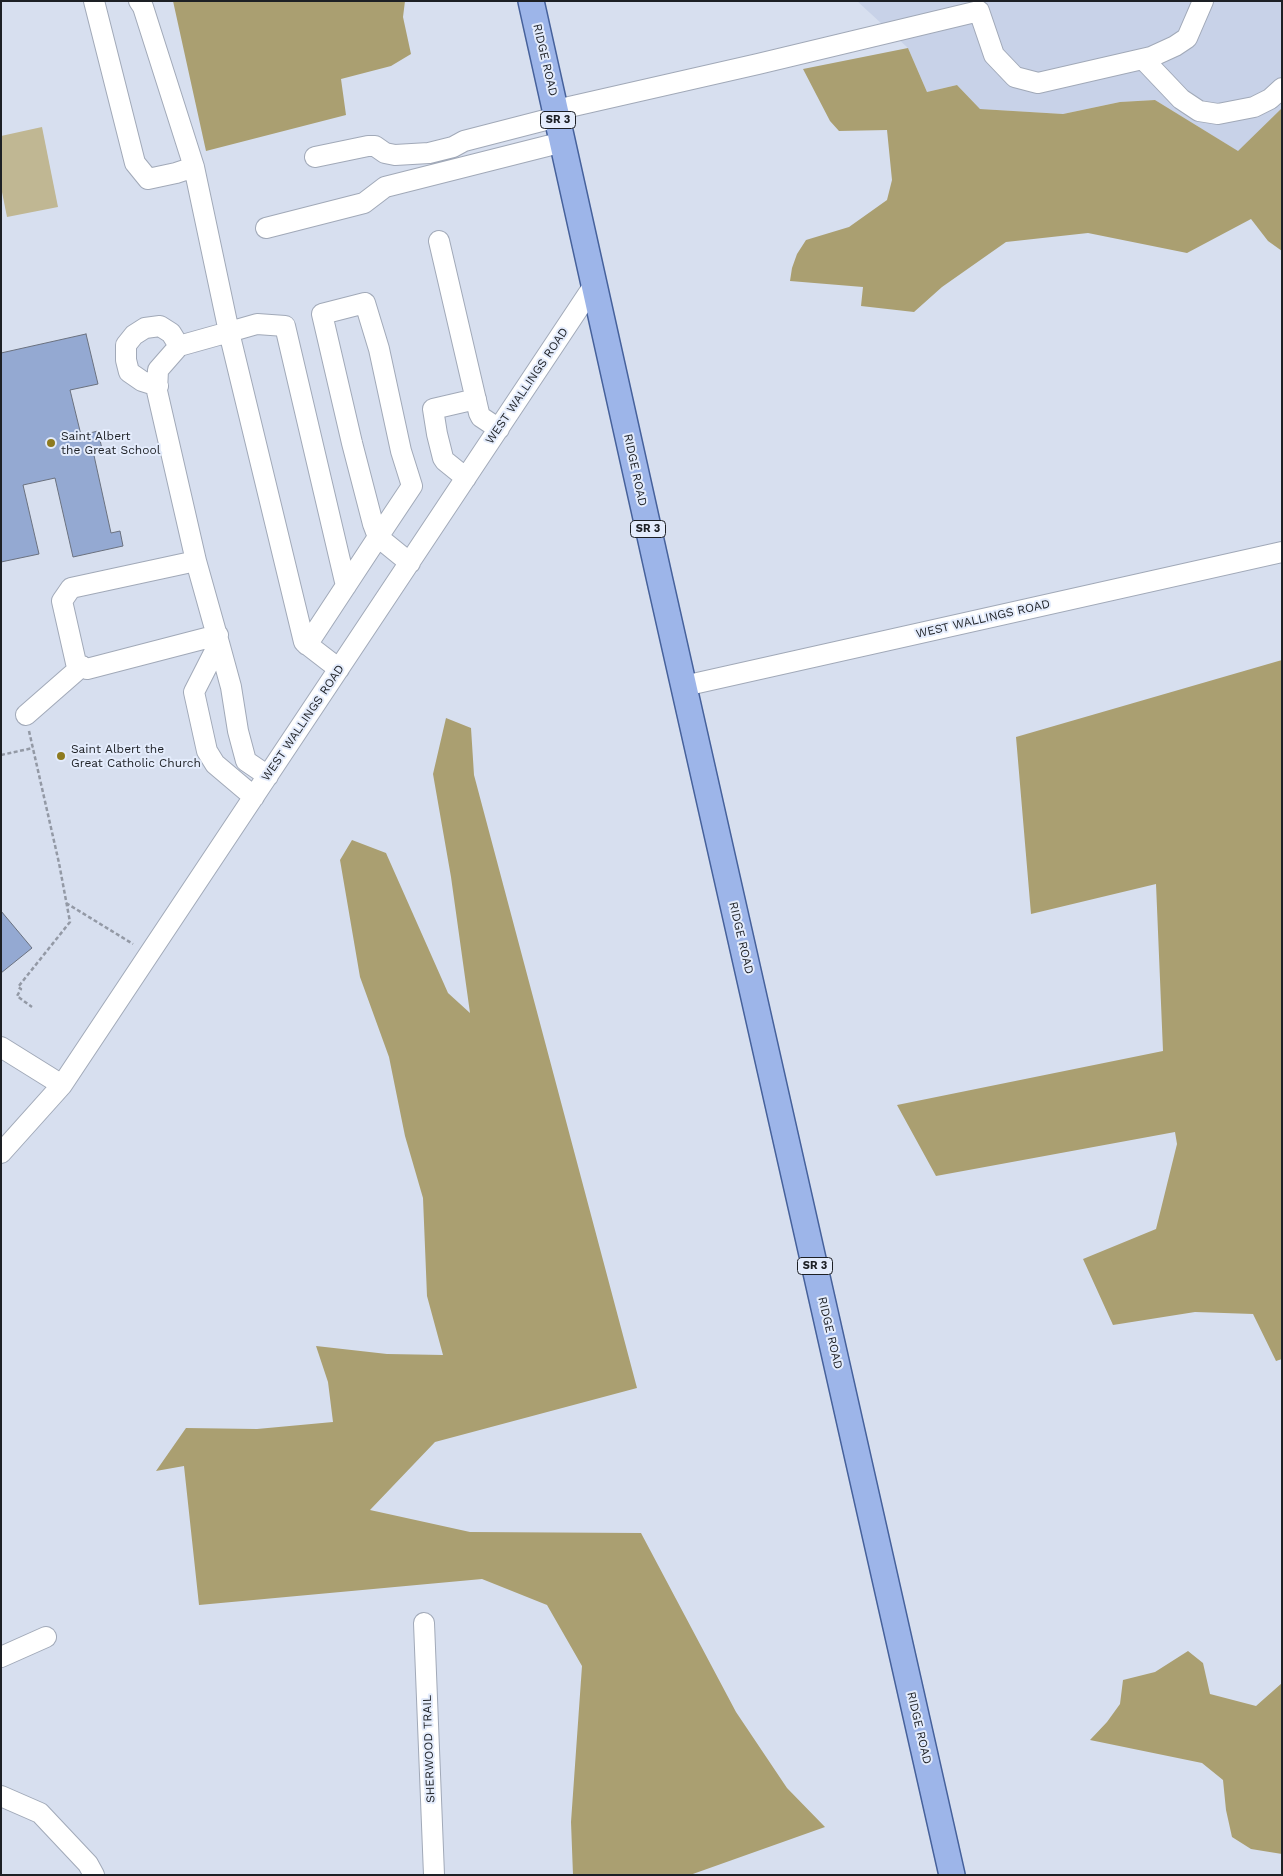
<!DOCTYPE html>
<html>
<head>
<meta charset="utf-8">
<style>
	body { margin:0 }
	#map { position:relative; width:1283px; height:1876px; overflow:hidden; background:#d7dfef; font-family:"Work Sans",sans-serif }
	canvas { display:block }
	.frame { position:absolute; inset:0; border:2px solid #1d2025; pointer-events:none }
</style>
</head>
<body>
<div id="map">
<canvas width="1283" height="1876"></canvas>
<div class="frame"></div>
</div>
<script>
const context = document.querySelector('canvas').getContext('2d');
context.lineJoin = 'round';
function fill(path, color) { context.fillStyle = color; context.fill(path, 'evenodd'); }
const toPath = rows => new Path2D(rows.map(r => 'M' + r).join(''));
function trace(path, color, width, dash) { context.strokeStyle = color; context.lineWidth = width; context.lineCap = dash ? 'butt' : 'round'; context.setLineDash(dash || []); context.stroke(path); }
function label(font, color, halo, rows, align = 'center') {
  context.font = font + ' "Work Sans",sans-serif'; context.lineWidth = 4; context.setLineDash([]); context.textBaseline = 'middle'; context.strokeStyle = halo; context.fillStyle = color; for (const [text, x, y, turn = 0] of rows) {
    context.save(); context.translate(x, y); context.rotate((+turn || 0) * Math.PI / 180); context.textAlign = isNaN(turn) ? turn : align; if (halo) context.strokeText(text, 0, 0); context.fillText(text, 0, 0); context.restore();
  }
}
const built = toPath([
	[857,1,1282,1,1282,108,1239,152,1155,100,1120,102,1063,114,980,109,957,85,927,92,908,48]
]);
const green = toPath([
	[42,127,58,207,7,217,1,187,1,136]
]);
const forest = toPath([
	[173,1,405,1,403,17,411,54,391,66,341,79,346,115,206,151],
	[908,48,927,92,957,85,980,109,1063,114,1120,102,1155,100,1238,151,1282,108,1282,251,1268,241,1251,219,1187,253,1088,233,1006,242,942,287,914,312,861,306,863,287,790,281,792,268,797,254,806,240,849,227,887,200,892,180,887,130,839,131,830,121,803,69],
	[1282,660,1282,1359,1276,1361,1253,1314,1195,1312,1113,1325,1083,1259,1156,1229,1177,1144,1175,1132,936,1176,897,1105,1163,1051,1156,884,1031,914,1016,737],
	[446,718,471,728,474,775,637,1388,435,1442,370,1510,470,1532,641,1533,736,1712,787,1788,825,1827,690,1875,573,1875,571,1822,582,1666,547,1605,482,1579,199,1605,184,1466,156,1471,186,1428,257,1429,333,1422,328,1382,316,1346,387,1354,443,1355,427,1296,423,1198,405,1136,389,1057,360,977,340,860,352,840,386,853,448,993,470,1013,451,877,433,774],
	[1188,1651,1203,1663,1210,1694,1256,1706,1282,1683,1282,1854,1251,1849,1232,1837,1226,1810,1223,1780,1202,1763,1090,1740,1107,1722,1120,1704,1123,1680,1155,1672]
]);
const building = toPath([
	[86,334,98,384,70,390,81,435,98,431,102,449,93,451,111,533,120,531,123,546,73,557,55,478,23,485,39,554,1,562,1,353,86,334],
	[1,911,32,948,1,973,1,911]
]);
const path = toPath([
	[29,731,59,863,70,922,18,987,21,989,17,996,32,1007],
	[1,755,33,748],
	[66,903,133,944]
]);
const minor = toPath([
	[94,1,135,163,148,179,176,173,194,167],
	[139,1,143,7,194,167,229,332,257,324,285,326,346,586],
	[1143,59,1181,99,1199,111,1218,114,1254,107,1270,99,1282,88],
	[556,110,758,64,979,11,994,55,1015,77,1038,83,1151,57,1175,46,1187,38,1203,1],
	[315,157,368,146,375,146,385,153,395,155,429,153,453,147,464,141,557,117],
	[266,228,364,203,385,187,563,142],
	[439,241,479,413,481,417,499,429],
	[365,303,379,349,401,451,412,486,378,537,373,524,352,443,322,314,365,303],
	[158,386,142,381,129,372,126,360,126,345,134,335,145,328,160,326,171,333,179,346],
	[466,478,445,461,443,458,437,434,433,409,476,399],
	[196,561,71,588,62,601,76,663,87,669,218,635],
	[219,643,231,687,238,731,246,761,268,776],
	[307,645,378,537,410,563],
	[684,686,1282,552],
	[26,715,82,666],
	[254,797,215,764,207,751,194,692,219,643,196,561,157,391,158,370,179,346,229,332,304,642,339,669],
	[1,1047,62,1085],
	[1,1153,62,1085,594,285],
	[424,1623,434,1875],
	[1,1657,46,1637],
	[1,1796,40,1813,88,1864,94,1875]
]);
const major = toPath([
	[531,1,660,581,952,1875]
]);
const markers = [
	[51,443,5,"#8e7b20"],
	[61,756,5,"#8e7b20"]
];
const shields = [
	[558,120,35],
	[648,529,35],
	[815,1266,35]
];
const shieldNames = [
	["SR 3",558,120],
	["SR 3",648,529],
	["SR 3",815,1266]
];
const streetNames = [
	["RIDGE ROAD",545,60,77],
	["WEST WALLINGS ROAD",527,386,-56],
	["RIDGE ROAD",635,470,78],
	["WEST WALLINGS ROAD",983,619,-13],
	["WEST WALLINGS ROAD",303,723,-56],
	["RIDGE ROAD",741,938,77],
	["RIDGE ROAD",830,1333,77],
	["RIDGE ROAD",919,1728,77],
	["SHERWOOD TRAIL",429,1749,-92]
];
const poiNames = [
	["Saint Albert",61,436],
	["the Great School",61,450],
	["Saint Albert the",71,749],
	["Great Catholic Church",71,763]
];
fill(built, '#c8d2e8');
fill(green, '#c0b793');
fill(forest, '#aa9f71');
fill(building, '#94a9d2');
trace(building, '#6a717f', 1);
trace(minor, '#a1a9b8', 22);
trace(major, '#46619b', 28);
trace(path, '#9399a5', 2.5, [4, 2.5]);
trace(minor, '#fff', 20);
trace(major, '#9db5e9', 25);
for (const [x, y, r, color] of markers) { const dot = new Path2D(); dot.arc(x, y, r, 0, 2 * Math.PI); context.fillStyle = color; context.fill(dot); trace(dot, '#e4ecfc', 2); }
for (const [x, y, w] of shields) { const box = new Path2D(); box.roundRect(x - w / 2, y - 8.5, w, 17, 4); context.fillStyle = '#e4ecfc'; context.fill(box); trace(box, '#1d2025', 1); }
label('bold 11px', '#1d2025', null, shieldNames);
label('12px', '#1d2025', '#e4ecfc', streetNames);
label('12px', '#1d2025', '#e4ecfc', poiNames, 'left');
</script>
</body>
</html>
